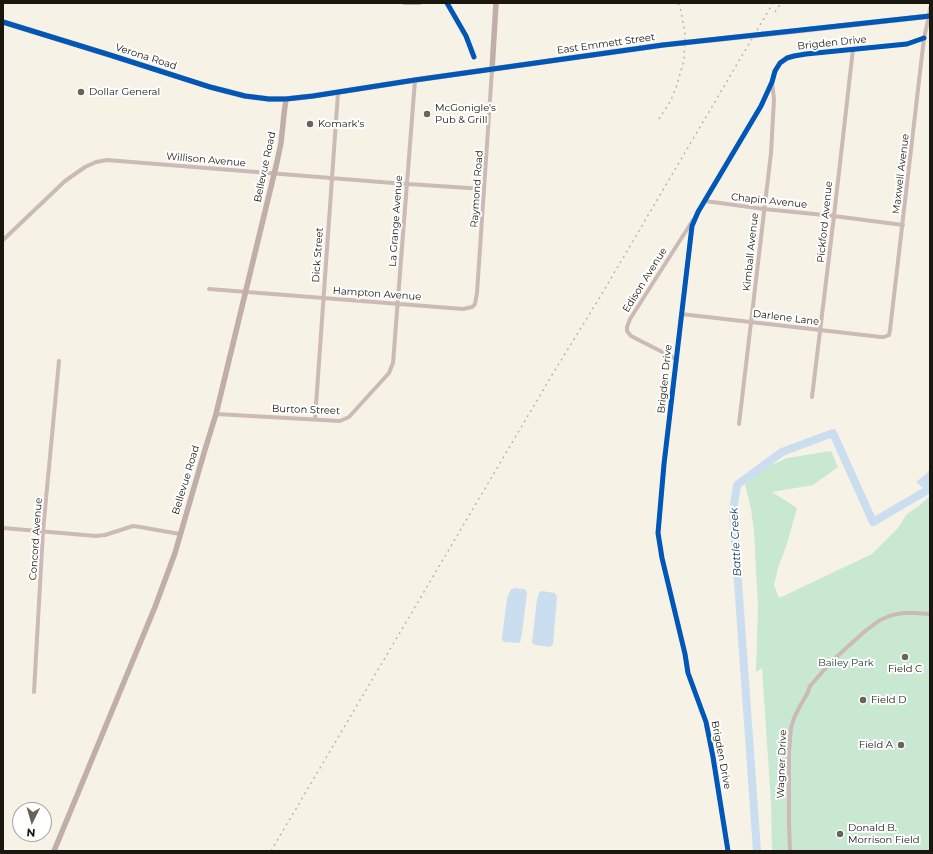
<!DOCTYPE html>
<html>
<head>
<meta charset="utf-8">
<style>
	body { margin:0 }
	#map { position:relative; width:933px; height:854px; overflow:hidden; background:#f7f2e6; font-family:Montserrat,sans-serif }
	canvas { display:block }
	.frame { position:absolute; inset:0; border:4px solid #1a170f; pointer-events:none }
	.north { position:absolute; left:12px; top:802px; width:40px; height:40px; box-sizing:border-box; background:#fff; border:1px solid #a3a29f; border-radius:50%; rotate:185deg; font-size:11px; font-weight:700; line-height:16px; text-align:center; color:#1a170f }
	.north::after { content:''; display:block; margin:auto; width:14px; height:18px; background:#67645a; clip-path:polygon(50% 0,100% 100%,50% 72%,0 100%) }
</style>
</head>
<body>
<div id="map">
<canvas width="933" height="854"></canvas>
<div class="frame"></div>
<div class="north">N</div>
</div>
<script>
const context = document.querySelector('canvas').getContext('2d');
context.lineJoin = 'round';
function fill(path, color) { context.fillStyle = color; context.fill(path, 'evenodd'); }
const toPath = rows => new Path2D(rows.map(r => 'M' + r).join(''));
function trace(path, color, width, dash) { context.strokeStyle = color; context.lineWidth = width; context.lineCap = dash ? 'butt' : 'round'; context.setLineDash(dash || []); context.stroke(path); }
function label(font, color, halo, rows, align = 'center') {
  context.font = font + ' Montserrat,sans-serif'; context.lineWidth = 4; context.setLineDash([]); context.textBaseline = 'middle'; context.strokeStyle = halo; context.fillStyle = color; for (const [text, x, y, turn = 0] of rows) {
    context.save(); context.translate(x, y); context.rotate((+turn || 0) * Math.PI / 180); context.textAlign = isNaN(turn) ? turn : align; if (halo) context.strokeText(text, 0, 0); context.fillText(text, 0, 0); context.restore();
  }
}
const green = toPath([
	[831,451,838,467,813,485,772,492,797,508,787,544,778,568,774,585,779,598,872,554,898,528,907,514,920,505,930,496,930,851,772,851,771,803,762,668,756,672,758,607,754,531,751,509,745,484,762,469,787,458]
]);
const water = toPath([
	[930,469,930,494,916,482,927,473],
	[515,588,524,589,526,590,527,593,522,633,520,643,504,642,502,640,502,638,507,599,510,591,512,589],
	[542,591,555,593,557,597,555,621,553,644,550,647,535,645,533,644,532,642,537,599,539,593,540,592]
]);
const river = toPath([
	[757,851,733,511,737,485,782,452,833,433,873,522,926,491,930,485]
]);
const street = toPath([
	[404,3,420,3],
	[705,201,764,209,834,216,903,225],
	[3,240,65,181,85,167,96,162,107,160,393,183,484,189],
	[209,289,463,309,472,307,475,304,477,293,492,70],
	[681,314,881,337,884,337,889,335,890,330,924,38,929,16,930,8],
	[676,359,631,336,627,331,627,327,630,319,693,220],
	[812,397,834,216,853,49],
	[216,414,340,421,349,417,389,373,393,363,415,80],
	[315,419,338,93],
	[739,424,771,153,774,99,772,82],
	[3,528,96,536,105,535,133,526,140,527,180,534],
	[34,692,43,531,59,361],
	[728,851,713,757,706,722,688,673,685,654,662,558,658,533,664,464,692,226,698,212,761,106,772,82,775,71,780,63,787,58,794,56,806,54,907,44,924,38],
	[790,851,789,823,789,752,791,728,794,718,800,706,808,692,810,686,832,661,864,632,880,620,892,615,904,613,915,613,930,614]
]);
const secondary = toPath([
	[3,22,110,55,210,87,245,96,269,99,286,99,313,96,415,80,663,45],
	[795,31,930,16],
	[492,70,496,3],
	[54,851,155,607,175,553,204,453,216,414,277,162,281,143,284,114,286,99]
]);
const rail = toPath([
	[775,12,781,3],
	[659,119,670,102,676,88,684,60,685,34,681,11,678,3],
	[271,851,552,375,600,297,773,3]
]);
const secondaryBridge = toPath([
	[663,45,795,31]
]);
const cycleway = toPath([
	[447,3,466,36,474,57],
	[3,22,110,55,210,87,245,96,269,99,286,99,313,96,415,80,663,45,930,16],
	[728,851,713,757,706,722,688,673,685,654,662,558,658,533,664,464,692,226,698,212,761,106,772,82,775,71,780,63,787,58,794,56,806,54,907,44,924,38]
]);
const markers = [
	[81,92,4,"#67645a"],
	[427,114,4,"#67645a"],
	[310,124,4,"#67645a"],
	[905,657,4,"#67645a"],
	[863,700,4,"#67645a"],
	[901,745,4,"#67645a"],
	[840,834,4,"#67645a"]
];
const streetNames = [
	["Brigden Drive",832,43,-6],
	["East Emmett Street",606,44,-8],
	["Verona Road",146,57,18],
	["Willison Avenue",206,160,5],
	["Bellevue Road",265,167,-78],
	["Maxwell Avenue",901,174,-83],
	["Raymond Road",477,189,-86],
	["Chapin Avenue",769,201,6],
	["La Grange Avenue",396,221,-86],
	["Pickford Avenue",825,222,-84],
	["Kimball Avenue",751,252,-84],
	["Dick Street",318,255,-86],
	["Edison Avenue",645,280,-58],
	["Hampton Avenue",377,294,4],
	["Darlene Lane",786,318,7],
	["Brigden Drive",665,379,-84],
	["Burton Street",306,410,2],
	["Bellevue Road",186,480,-73],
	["Concord Avenue",36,539,-86],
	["Brigden Drive",721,755,79],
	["Wagner Drive",782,764,-88]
];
const poiNames = [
	["Dollar General",89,92],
	["McGonigle's",435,108],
	["Pub & Grill",435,120],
	["Komark's",318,124],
	["Field C",905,669,"center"],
	["Field D",871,700],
	["Field A",893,745,"right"],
	["Donald B.",848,828],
	["Morrison Field",848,840]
];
const parkNames = [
	["Bailey Park",846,663]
];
const waterNames = [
	["Battle Creek",736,542,-93]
];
fill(green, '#c8e8d2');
fill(water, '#cadef0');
trace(river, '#cadef0', 8);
trace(street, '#ccbab6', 4);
trace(secondary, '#c1aeaa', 5.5);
trace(rail, '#beb4ae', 1.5, [2, 4]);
trace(secondaryBridge, '#c1aeaa', 5.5);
trace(cycleway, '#0057b8', 5);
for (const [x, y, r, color] of markers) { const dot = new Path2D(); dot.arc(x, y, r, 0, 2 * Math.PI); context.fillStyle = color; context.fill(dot); trace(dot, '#fff', 1.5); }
label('10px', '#1a170f', '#fff', streetNames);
label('10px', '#1a170f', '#fff', poiNames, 'left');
label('10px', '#193a2c', '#fff', parkNames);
label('italic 11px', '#0b3152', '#fff', waterNames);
</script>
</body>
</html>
